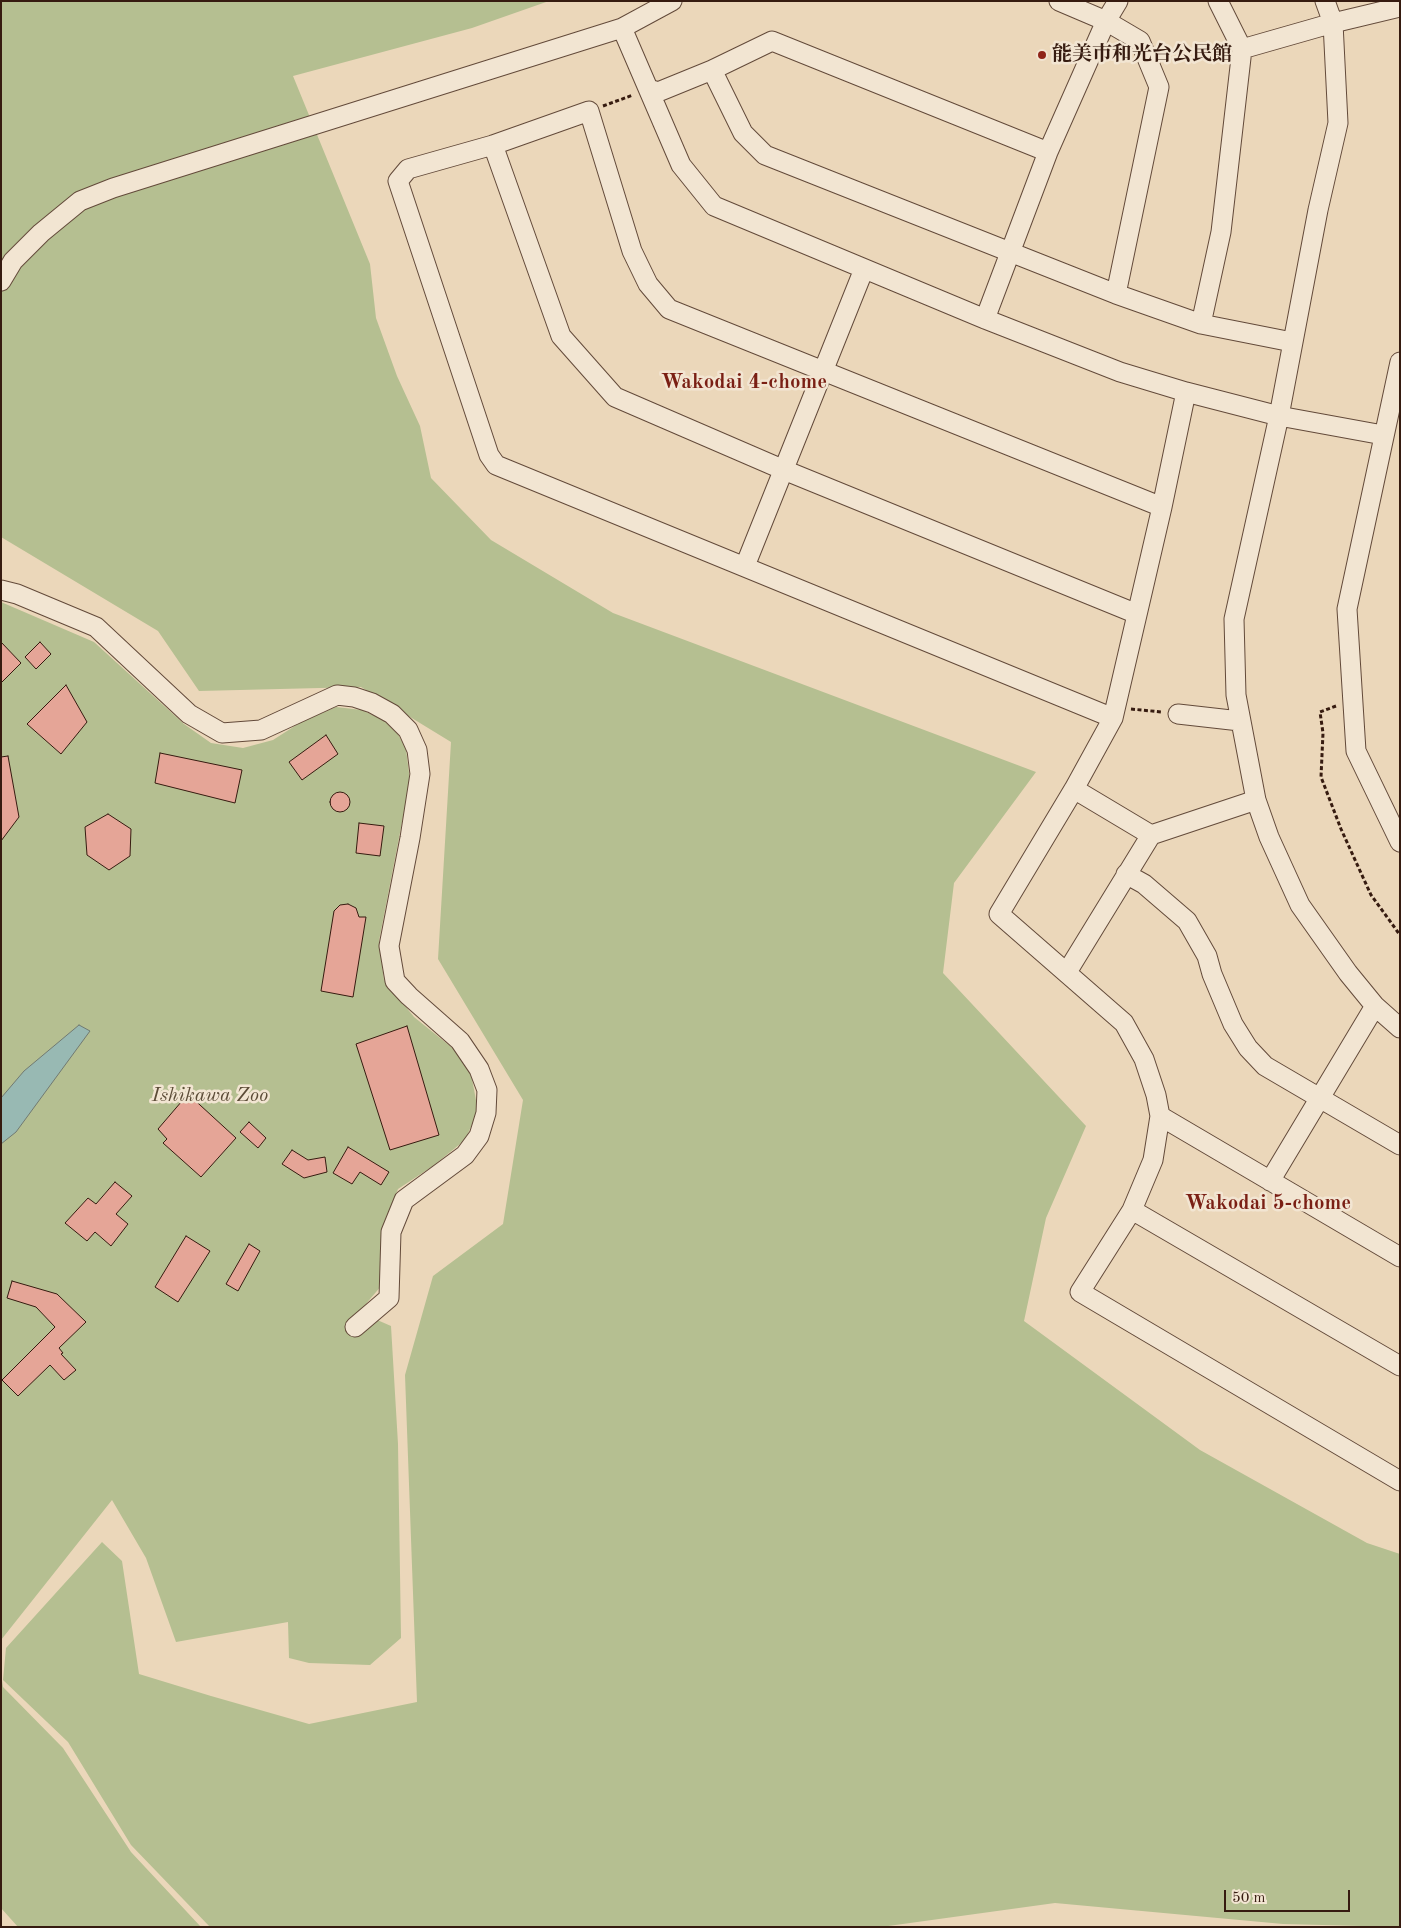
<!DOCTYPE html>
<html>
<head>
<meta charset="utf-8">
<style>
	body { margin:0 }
	#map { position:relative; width:1401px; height:1928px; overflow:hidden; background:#ebd7ba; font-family:"Old Standard TT",serif }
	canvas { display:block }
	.frame { position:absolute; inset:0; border:2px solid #361b10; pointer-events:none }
	.scale { position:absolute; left:1224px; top:1890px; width:126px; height:22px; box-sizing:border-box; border:2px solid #361b10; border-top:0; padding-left:6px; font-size:15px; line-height:18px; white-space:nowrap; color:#361b10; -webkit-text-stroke:4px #f2e5d2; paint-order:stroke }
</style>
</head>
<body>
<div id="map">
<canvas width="1401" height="1928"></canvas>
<div class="frame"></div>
<div class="scale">50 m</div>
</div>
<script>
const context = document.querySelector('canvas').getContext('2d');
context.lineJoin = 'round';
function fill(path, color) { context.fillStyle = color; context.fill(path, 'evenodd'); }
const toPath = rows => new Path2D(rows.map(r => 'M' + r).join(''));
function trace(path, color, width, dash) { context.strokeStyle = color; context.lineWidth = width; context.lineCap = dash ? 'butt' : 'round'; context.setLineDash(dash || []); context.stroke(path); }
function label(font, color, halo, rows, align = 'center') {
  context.font = font + ' "Old Standard TT","Noto Serif JP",serif'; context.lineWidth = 5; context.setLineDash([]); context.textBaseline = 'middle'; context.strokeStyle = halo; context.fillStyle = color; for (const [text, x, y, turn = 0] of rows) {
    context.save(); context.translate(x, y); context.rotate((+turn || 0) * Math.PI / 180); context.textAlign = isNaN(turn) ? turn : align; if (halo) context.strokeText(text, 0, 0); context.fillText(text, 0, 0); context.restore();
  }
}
const green = toPath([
	[1,1,549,1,472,28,293,76,370,264,376,318,397,376,420,426,431,478,491,540,613,613,1036,772,954,883,943,973,1086,1126,1046,1218,1024,1321,1200,1450,1367,1543,1400,1554,1400,1927,1283,1924,1055,1903,881,1927,210,1927,131,1845,68,1742,3,1680,6,1648,102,1542,122,1561,139,1674,211,1696,309,1724,417,1702,405,1375,433,1276,503,1224,523,1100,438,959,451,742,361,687,199,691,158,631,1,537],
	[1,602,94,642,184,724,211,743,243,748,273,740,301,722,336,707,362,710,393,725,406,749,410,781,379,941,384,980,414,1017,455,1050,470,1068,478,1111,465,1140,433,1166,398,1189,382,1228,382,1285,359,1312,391,1326,398,1444,401,1638,370,1665,309,1663,289,1658,288,1622,176,1642,146,1558,112,1500,1,1640],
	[1,1674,3,1687,63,1748,131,1852,201,1927,18,1927,1,1908]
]);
const water = toPath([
	[79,1025,90,1031,16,1132,1,1144,1,1098,24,1071,79,1025]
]);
const building = toPath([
	[1,642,21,663,1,683,1,642],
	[40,642,51,654,36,669,25,657,40,642],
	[66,685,87,722,61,754,27,724,66,685],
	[326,735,338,754,302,780,289,762,326,735],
	[160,753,242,770,235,803,155,783,160,753],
	[8,756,19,817,1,841,1,757,8,756],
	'330 802a10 10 0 1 1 20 0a10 10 0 1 1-20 0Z',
	[108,814,131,829,130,856,109,870,87,855,85,827,108,814],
	[359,823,384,826,380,856,356,853,359,823],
	[348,904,356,908,359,917,366,917,353,997,321,991,334,911,340,905,348,904],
	[407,1026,439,1135,390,1150,356,1044,407,1026],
	[188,1094,236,1138,201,1177,163,1143,167,1139,158,1129,188,1094],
	[249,1122,266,1138,258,1148,240,1132,249,1122],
	[348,1147,389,1172,381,1185,360,1172,352,1184,333,1173,348,1147],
	[292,1150,308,1160,325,1157,327,1172,304,1178,282,1164,292,1150],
	[115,1182,132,1196,116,1214,128,1224,111,1246,95,1232,87,1241,65,1223,88,1198,96,1204,115,1182],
	[186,1236,210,1251,178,1302,155,1287,186,1236],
	[249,1244,260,1251,238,1291,226,1284,249,1244],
	[12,1281,57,1294,86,1322,59,1348,63,1353,61,1354,76,1370,64,1380,50,1365,18,1396,2,1380,55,1327,36,1307,7,1298,12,1281]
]);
const path = toPath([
	[603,106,633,95],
	[1336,706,1320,712,1323,733,1321,777,1341,829,1371,895,1400,935],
	[1131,709,1162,712]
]);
const minor = toPath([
	[1059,1,1106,21,1140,41,1159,87,1116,294,1201,324,1292,342],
	[1325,1,1333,23,1338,123,1318,210,1279,416,1234,619,1236,695,1256,800,1269,837,1300,905,1348,973,1375,1006,1400,1028],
	[622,28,681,165,714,206,985,319,1120,372,1186,392,1279,416,1383,435],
	[1242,49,1333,23,1400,7],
	[712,70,743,133,765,155,1116,294],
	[649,89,658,92,712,70,772,41,1048,152],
	[493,145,561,336,615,397,784,470,1137,614],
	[1,281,13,261,41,233,80,201,113,188,622,28,672,1],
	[985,319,1048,152,1106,21,1118,1],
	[1201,324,1221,232,1242,49,1218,1],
	[1400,362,1347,609,1356,751,1400,842],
	[1186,392,1162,507,1113,718,1074,789,999,914,1124,1023,1144,1059,1156,1095,1160,1116,1153,1160,1132,1210,1080,1292,1400,1481],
	[745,566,864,269],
	[1,590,17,594,96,627,189,714,222,733,261,730,337,695,354,697,372,703,392,714,408,730,417,750,420,774,410,838,389,946,395,981,409,996,460,1041,479,1069,487,1090,486,1113,479,1136,465,1155,404,1200,391,1232,389,1298,355,1327],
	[1178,714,1240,721],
	[1113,718,496,465,489,455,398,181,408,169,493,145,589,111,632,251,648,284,669,309,1162,507],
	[1074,789,1151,835],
	[1126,874,1144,884,1187,921,1207,956,1212,974,1233,1024,1248,1048,1265,1066,1400,1145],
	[1067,972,1151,835,1256,800],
	[1160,1116,1400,1257],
	[1270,1181,1375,1006],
	[1132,1210,1400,1366]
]);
const markers = [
	[1042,55,5,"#8f2418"]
];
const poiNames = [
	["能美市和光台公民館",1052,55]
];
const parkNames = [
	["Ishikawa Zoo",210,1096]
];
const neighbourhoodNames = [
	["Wakodai 4-chome",744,382],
	["Wakodai 5-chome",1268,1203]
];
fill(green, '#b5bf91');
fill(water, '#98b9b3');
trace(water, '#717a72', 1);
fill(building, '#e5a597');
trace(building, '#361b10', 1);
trace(minor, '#634a3a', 21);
trace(path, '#361b10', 3, [4, 2.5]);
trace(minor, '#f2e5d2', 19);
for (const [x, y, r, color] of markers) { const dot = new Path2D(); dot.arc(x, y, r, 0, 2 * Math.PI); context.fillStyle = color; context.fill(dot); trace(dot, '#f2e5d2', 2); }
label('bold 20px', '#361b10', '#f2e5d2', poiNames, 'left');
label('italic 20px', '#5c4c37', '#f2e5d2', parkNames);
label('bold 21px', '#7a1f14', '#f2e5d2', neighbourhoodNames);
</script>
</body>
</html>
